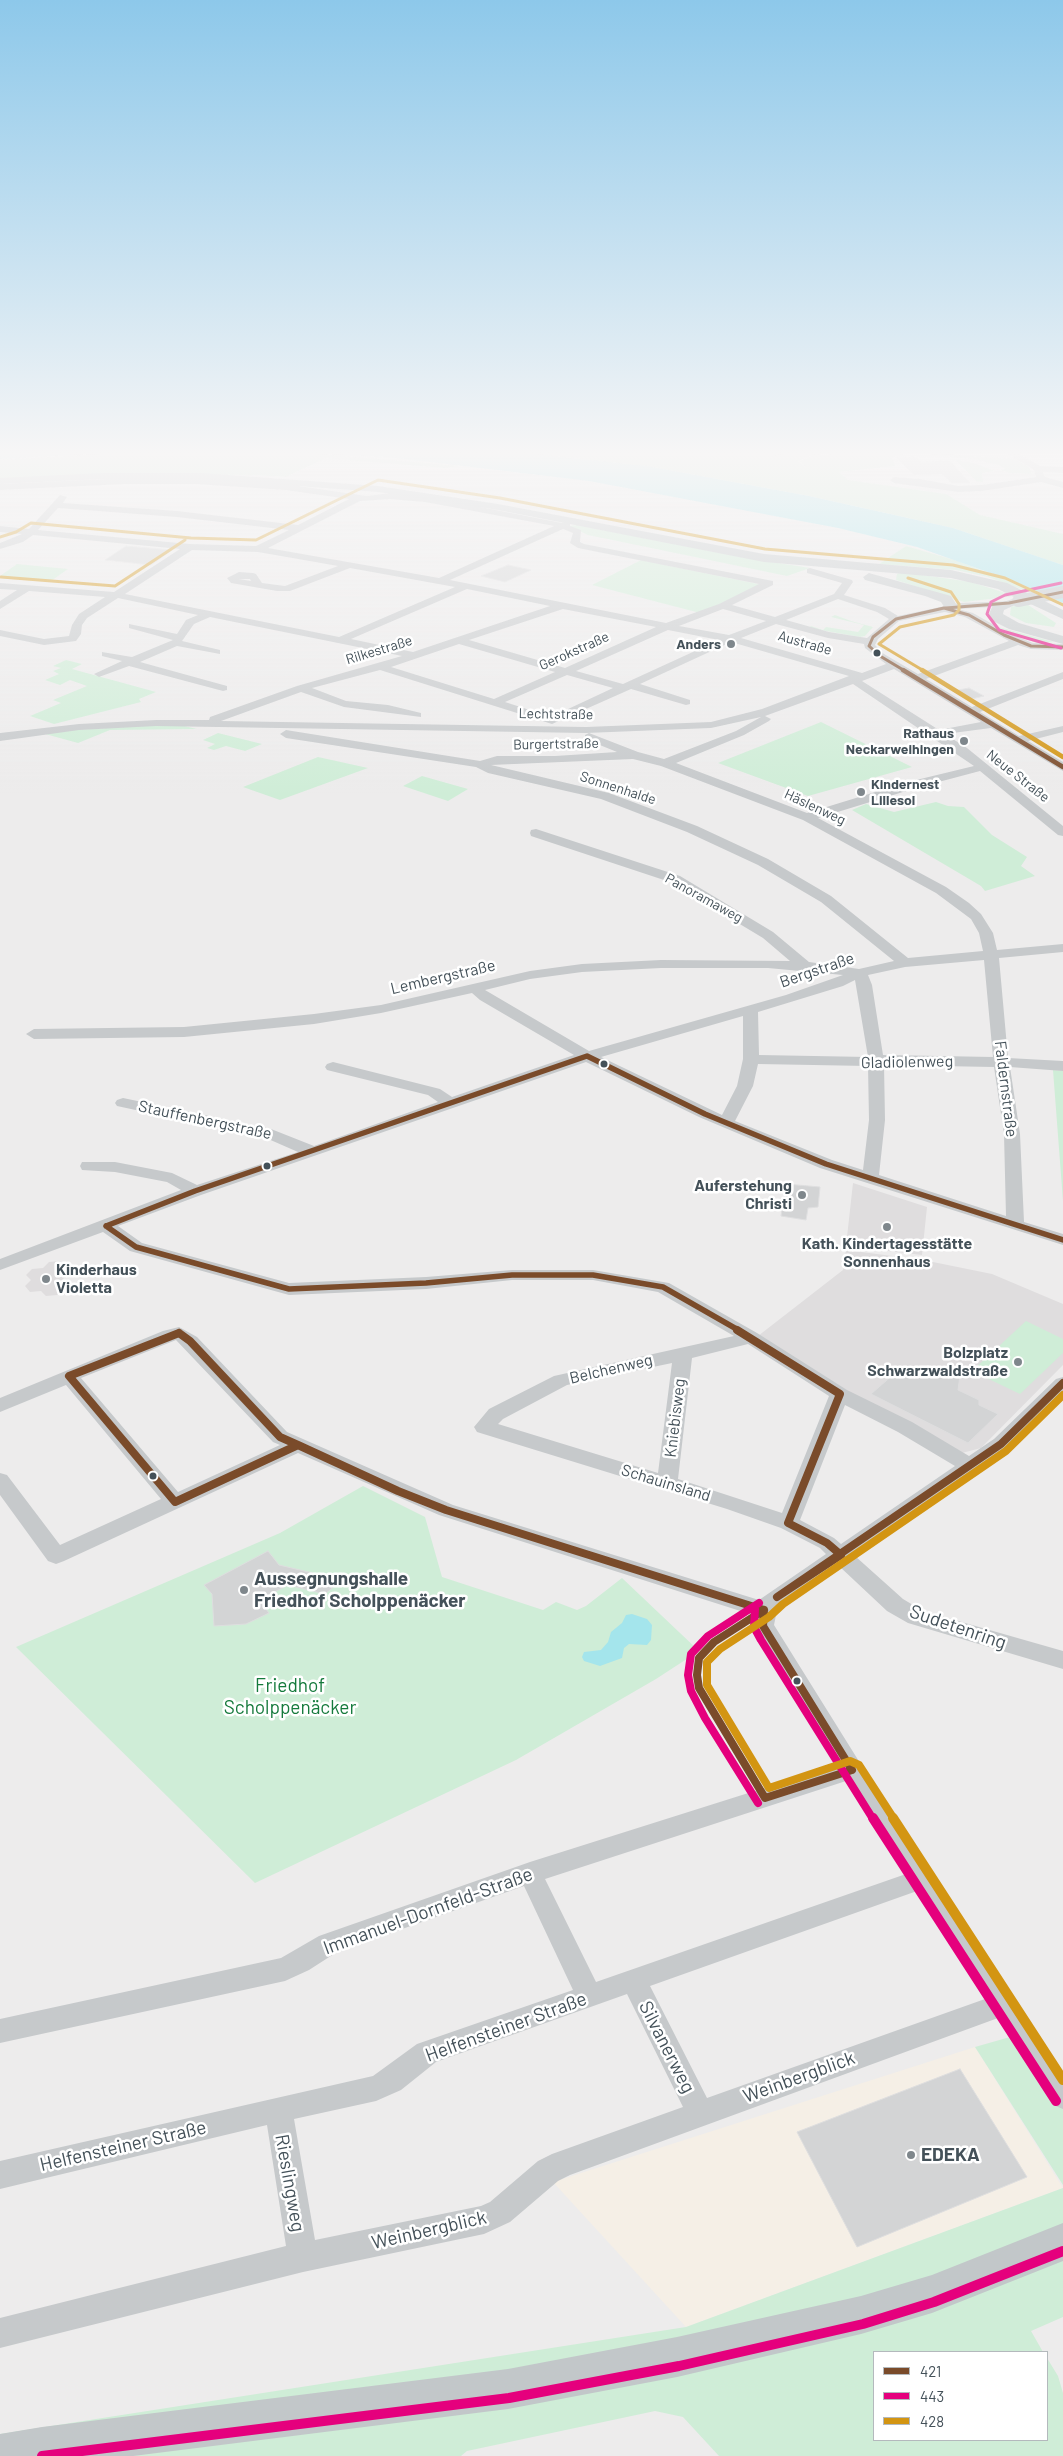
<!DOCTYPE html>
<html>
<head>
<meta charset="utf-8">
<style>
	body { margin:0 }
	#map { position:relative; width:1063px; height:2456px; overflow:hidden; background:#edecec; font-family:Barlow,sans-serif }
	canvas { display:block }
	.legend { position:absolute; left:873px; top:2351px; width:175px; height:90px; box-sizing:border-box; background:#fff; border:1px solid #b4b9bd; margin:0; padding:6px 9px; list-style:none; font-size:15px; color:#445159 }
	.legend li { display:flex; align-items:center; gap:10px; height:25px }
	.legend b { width:25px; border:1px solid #b4b9bd }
</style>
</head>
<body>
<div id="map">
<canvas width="1063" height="2456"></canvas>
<ul class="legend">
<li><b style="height:6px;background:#7a4b2a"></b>421</li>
<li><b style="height:6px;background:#e5007d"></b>443</li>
<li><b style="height:6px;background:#d39512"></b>428</li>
</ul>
</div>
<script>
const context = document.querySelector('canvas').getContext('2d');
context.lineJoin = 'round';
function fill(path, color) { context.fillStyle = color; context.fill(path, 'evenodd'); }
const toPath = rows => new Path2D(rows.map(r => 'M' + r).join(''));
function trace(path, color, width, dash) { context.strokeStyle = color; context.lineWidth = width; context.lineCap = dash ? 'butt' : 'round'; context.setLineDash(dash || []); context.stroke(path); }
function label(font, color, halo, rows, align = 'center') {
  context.font = font + ' Barlow,sans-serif'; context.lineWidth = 5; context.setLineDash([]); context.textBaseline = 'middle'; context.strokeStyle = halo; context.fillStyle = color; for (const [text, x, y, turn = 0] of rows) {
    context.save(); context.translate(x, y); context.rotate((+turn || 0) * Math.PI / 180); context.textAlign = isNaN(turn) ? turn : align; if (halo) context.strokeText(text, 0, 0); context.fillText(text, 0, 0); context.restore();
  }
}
const commercial = toPath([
	[975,2047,1063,2188,686,2327,553,2182]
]);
const education = toPath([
	[853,1183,927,1207,922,1255,846,1246],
	[846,1250,923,1260,992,1274,1063,1304,1063,1365,981,1448,962,1453,861,1399,758,1336,843,1270],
	[60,1261,65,1266,76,1266,81,1271,75,1277,64,1278,58,1284,63,1289,57,1295,46,1296,41,1291,30,1292,25,1286,31,1280,26,1275,32,1269,43,1268,49,1262]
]);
const green = toPath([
	[134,452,318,454,460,466,445,468,325,458,286,477,253,475,111,474,0,479,0,460],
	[517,452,728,454,786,452,773,456,793,452,819,452,798,461,806,468,800,461,816,454,826,456,832,454,850,454,850,452,911,452,892,457,895,466,839,472,848,480,946,494,980,515,1063,534,1063,565,953,528,809,496,647,466],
	[912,452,1014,459,1029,467,1032,474,1010,473,1000,470,1005,469,999,465,974,459],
	[956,460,973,463,995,471,982,473,983,482,976,481],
	[577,525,741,557,810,568,787,576,588,535,569,526],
	[906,546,958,561,1037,592,1032,593,988,577,956,570,879,564],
	[641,560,763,585,700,613,592,585],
	[17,564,68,569,51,581,0,576],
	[902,572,971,582,1015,596,964,602,896,580,897,574],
	[1025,603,1056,623,1054,627,1026,623,1010,615,1011,607],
	[835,615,851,621,873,627,865,636,860,637,809,628,811,626,823,630,826,627,858,632,864,625,831,617],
	[995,626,1054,642,1036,643],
	[66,660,82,664,72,669,156,692,139,699,141,702,54,724,30,716,61,703,53,700,87,686,70,680,60,685,45,680,59,674,53,671,61,668,53,666],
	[821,722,912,767,808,796,718,763],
	[176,724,197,729,110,730,78,743,38,732],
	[218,733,262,744,245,751,226,746,214,750,207,748,215,744,203,740],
	[318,757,368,768,280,800,243,787],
	[422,776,468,789,448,801,403,786],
	[936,802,948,806,964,807,992,835,1027,857,1021,866,1035,876,985,891,981,886,852,810,866,804,894,812],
	[1053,1070,1063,1071,1063,1201],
	[1026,1321,1063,1339,1063,1353,1020,1394,972,1371],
	[363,1486,425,1517,442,1577,543,1610,556,1602,577,1610,586,1606,622,1578,699,1651,656,1679,516,1760,255,1883,16,1647,280,1533],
	[1031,2031,1063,2074,1063,2185,975,2047],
	[1063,2188,1063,2317,1031,2331,1043,2352,874,2352,874,2440,1047,2440,1047,2358,1058,2376,1063,2393,1063,2456,719,2456,683,2417,655,2411,467,2451,461,2456,0,2456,0,2434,686,2327]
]);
const water = toPath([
	[0,452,120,452,0,459],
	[290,452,517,452,647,466,809,496,953,528,1063,565,1063,603,1016,582,917,547,838,528,589,481,388,457],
	[632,1614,647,1619,652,1625,651,1640,647,1645,629,1644,624,1648,622,1658,600,1666,584,1661,582,1657,584,1652,601,1650,608,1642,611,1632,622,1623,626,1615]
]);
const building = toPath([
	[915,457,921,462,950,461,970,483,952,483,942,474,914,475,897,458,915,457],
	[126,546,172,550,151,565,105,560,126,546],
	[508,565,531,570,505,582,481,576,508,565],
	[969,688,984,696,968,700,953,691,969,688],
	[786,1184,820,1187,818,1207,808,1208,806,1220,781,1216,786,1184],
	[902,1367,922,1377,939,1372,960,1375,958,1390,979,1400,979,1405,998,1414,968,1443,871,1394,902,1367],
	[268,1551,279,1565,342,1580,325,1594,288,1585,259,1600,269,1613,246,1624,214,1626,212,1594,204,1585,268,1551],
	[960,2069,1027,2177,857,2247,797,2132,960,2069]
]);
const minor = toPath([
	[1005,452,1015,452,1040,466,1063,467,1063,473,1043,472,1045,477,1063,482,1063,488,1041,482,982,491,958,492,894,483,890,480,894,477,920,479,958,486,982,485,1036,477,1034,470,1005,452],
	[125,478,196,478,285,484,367,496,390,493,425,496,562,523,567,521,570,522,570,526,581,530,580,542,584,544,773,581,773,585,732,605,775,617,834,594,842,583,807,573,807,569,810,568,852,580,853,582,844,595,885,608,898,616,959,603,1013,601,1013,605,1009,606,958,609,973,613,1008,633,1033,643,1063,644,1063,650,1031,649,1018,645,926,679,972,707,1063,672,1063,679,980,712,1019,736,1063,726,1063,732,1028,741,1063,762,1063,771,991,728,945,734,967,748,1063,826,1063,836,1058,835,980,771,916,788,818,818,946,887,969,903,981,914,993,933,997,950,1063,944,1063,952,999,958,1008,1058,1063,1061,1063,1071,1010,1067,1020,1134,1024,1222,1063,1234,1063,1245,820,1168,699,1117,586,1062,201,1195,118,1226,142,1243,289,1283,426,1277,512,1270,593,1270,669,1283,757,1333,847,1390,912,1422,969,1456,994,1439,1056,1379,1063,1377,1063,1394,1008,1449,855,1556,903,1599,923,1611,1063,1651,1063,1669,908,1623,887,1611,839,1566,777,1610,774,1625,860,1763,1063,2072,1063,2109,1053,2105,998,2018,570,2175,558,2181,510,2222,484,2234,303,2272,0,2348,0,2318,286,2246,267,2125,0,2189,0,2161,373,2076,417,2044,573,1990,524,1886,337,1952,309,1970,285,1981,0,2043,0,2019,281,1958,319,1936,530,1862,837,1765,755,1632,752,1626,753,1615,439,1515,298,1453,64,1561,56,1564,48,1561,0,1495,0,1473,7,1475,60,1545,161,1499,66,1385,0,1412,0,1398,163,1331,179,1327,197,1337,287,1432,453,1505,759,1600,826,1554,820,1548,781,1528,727,1509,477,1432,474,1427,489,1409,554,1376,734,1336,658,1292,593,1280,512,1280,426,1289,289,1295,130,1251,103,1232,0,1270,0,1259,181,1190,167,1182,115,1172,82,1170,80,1166,82,1162,115,1162,172,1173,197,1185,298,1152,266,1138,117,1106,115,1103,117,1100,123,1098,271,1129,314,1146,438,1102,428,1095,327,1070,325,1067,327,1064,333,1062,440,1089,452,1097,574,1055,480,1000,472,993,381,1013,314,1024,184,1037,34,1039,26,1034,34,1029,184,1027,314,1014,381,1005,530,971,582,964,661,960,790,961,763,938,670,882,531,836,530,833,531,830,536,829,680,876,773,932,809,962,859,969,894,961,821,902,758,865,687,832,601,799,488,773,476,767,286,738,280,734,286,730,480,761,497,756,555,756,617,752,585,739,585,735,589,733,638,752,664,759,736,731,761,717,711,728,586,733,156,726,79,730,0,741,0,733,79,724,156,720,209,720,210,717,297,686,402,656,210,617,194,624,182,641,220,650,220,654,177,646,140,662,227,686,227,690,223,691,129,666,99,677,94,674,122,661,102,656,102,652,132,657,173,640,129,628,129,624,177,634,186,620,198,615,118,598,87,618,82,625,81,634,76,641,44,645,0,636,0,630,44,639,69,636,72,625,79,614,105,597,29,591,0,609,0,601,17,590,0,589,0,583,114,592,180,549,33,535,23,542,0,549,0,543,22,534,0,532,0,526,29,529,60,495,67,497,63,503,177,511,298,525,349,499,285,490,196,484,125,484,0,490,0,484,125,478],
	[390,499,425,502,554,526,439,578,268,548,360,501,390,499],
	[58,508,177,517,289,530,256,546,190,544,38,530,58,508],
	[563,529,573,533,570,543,578,548,759,584,719,604,666,623,450,580,563,529],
	[192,550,258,552,338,566,285,586,262,583,256,574,253,573,239,572,227,578,231,583,277,591,290,591,350,568,455,587,339,637,125,594,192,550],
	[239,579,250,579,251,581,239,579],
	[467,589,550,606,413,652,351,639,467,589],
	[838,599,877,612,889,619,867,638,829,632,786,620,838,599],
	[563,609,656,627,565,668,469,640,563,609],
	[723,609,766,621,729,635,679,626,723,609],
	[945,612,965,617,1009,641,918,674,884,654,875,645,878,639,899,621,945,612],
	[776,624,828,638,864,644,865,648,886,664,862,673,741,638,776,624],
	[668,630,719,640,623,684,576,671,668,630],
	[731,642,849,676,762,709,711,722,586,727,221,721,301,692,344,707,421,717,421,713,388,705,346,701,312,688,380,670,552,724,631,689,686,705,690,704,690,700,640,684,731,642],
	[459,644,555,672,494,699,391,667,459,644],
	[894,669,981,722,939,730,862,681,894,669],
	[567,675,613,688,551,717,505,702,567,675],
	[853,684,974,766,908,782,807,813,676,763,744,735,769,721,771,719,765,716,853,684],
	[633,759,661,766,803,820,936,893,971,919,979,933,983,951,908,958,831,896,768,859,697,826,609,793,491,765,633,759],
	[984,960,993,1057,883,1055,872,985,868,975,905,967,984,960],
	[661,968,768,968,843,975,786,995,589,1051,485,990,530,979,582,972,661,968],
	[855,980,868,1057,759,1055,758,1012,843,986,855,980],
	[743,1016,743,1059,737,1086,722,1115,601,1057,743,1016],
	[758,1064,868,1066,869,1120,863,1170,832,1160,735,1121,753,1086,758,1064],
	[884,1065,994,1067,1004,1134,1006,1216,879,1175,885,1120,884,1065],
	[176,1340,273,1442,280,1445,178,1492,81,1378,176,1340],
	[748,1344,829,1396,782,1513,678,1479,692,1358,748,1344],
	[672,1363,658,1473,498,1424,503,1419,567,1385,672,1363],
	[845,1405,898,1432,955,1466,841,1544,834,1538,800,1520,845,1405],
	[846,1781,906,1874,596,1982,545,1879,846,1781],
	[917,1891,985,1999,707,2098,650,1986,917,1891],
	[627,1994,683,2107,552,2154,538,2161,490,2202,481,2206,315,2240,294,2119,376,2101,401,2090,436,2062,627,1994]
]);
const major = toPath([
	[103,473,202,473,378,486,498,504,764,554,951,570,1007,583,1063,610,1063,619,1024,601,1004,610,1003,614,1019,623,1063,636,1063,644,1009,629,993,621,989,614,993,605,1016,598,998,589,951,578,764,562,498,510,378,492,202,479,103,479,0,484,0,478,103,473],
	[869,573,951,596,958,607,951,611,946,610,941,602,925,596,865,580,863,577,869,573],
	[1063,2223,1063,2261,932,2313,861,2334,677,2377,508,2409,133,2456,0,2456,0,2434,42,2427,508,2369,677,2337,861,2296,932,2275,1063,2223]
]);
const majorBridge = toPath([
	[1018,601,1063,592]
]);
const bus1Far3 = toPath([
	[946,608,1009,603,1063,592],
	[905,671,880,656,869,646,873,637,896,619,944,608,969,615,1004,635,1031,646,1063,647]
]);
const bus1Far2 = toPath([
	[903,670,1063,767]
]);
const bus1Far1 = toPath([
	[106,1226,195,1191,587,1056,705,1114,826,1164,1063,1240],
	[106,1226,136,1247,289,1289,426,1283,512,1275,593,1275,663,1287,740,1331]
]);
const bus1 = toPath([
	[737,1330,840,1394,788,1523,827,1543,841,1555],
	[179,1333,190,1341,280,1437,298,1445,175,1502,69,1376,179,1333],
	[298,1445,398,1491,446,1510,764,1610],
	[777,1597,1001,1444,1063,1383],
	[777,1597,841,1555],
	[764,1610,763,1626,852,1770,765,1798,699,1688,697,1675,699,1658,714,1642,764,1610]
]);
const bus2Far2 = toPath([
	[1061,583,1005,595,991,602,987,614,999,630,1061,648]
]);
const bus2Far1 = toPath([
	[755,1609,754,1627,761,1640,873,1819],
	[758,1803,705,1718,691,1691,688,1675,691,1654,708,1636,759,1603]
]);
const bus2 = toPath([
	[873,1818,1056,2101],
	[42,2456,509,2398,679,2366,863,2324,934,2302,1063,2251]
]);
const bus3Far3 = toPath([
	[0,537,16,532,31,523,191,538,256,540,378,480,500,498,765,549,953,565,1005,578,1063,605],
	[1,577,115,586,185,540],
	[908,578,951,592,959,604,959,610,954,615,900,627,879,644,924,671]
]);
const bus3Far2 = toPath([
	[922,670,1063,757]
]);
const bus3Far1 = toPath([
	[894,1819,859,1765,850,1761,769,1788,707,1685,707,1662,720,1649,769,1617,783,1604,1006,1451,1063,1395]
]);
const bus3 = toPath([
	[893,1818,1063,2080]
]);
const markers = [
	[731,644,5,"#7f878c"],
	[877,653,4.5,"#445159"],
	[964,741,5,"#7f878c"],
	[861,792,5,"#7f878c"],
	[604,1064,4.5,"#445159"],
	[267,1166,4.5,"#445159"],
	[802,1195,5,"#7f878c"],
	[887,1227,5,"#7f878c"],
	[46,1279,5,"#7f878c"],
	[1018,1362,5,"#7f878c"],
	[153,1476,4.5,"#445159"],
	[244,1590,5,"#7f878c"],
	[797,1681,4.5,"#445159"],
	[911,2155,5,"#7f878c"]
];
const farStreetnames = [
	["Austraße",805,643,16],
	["Rilkestraße",379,650,-17],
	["Gerokstraße",574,651,-24],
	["Lechtstraße",556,714,1],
	["Burgertstraße",556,744,-1],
	["Neue Straße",1018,776,38],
	["Sonnenhalde",618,788,18],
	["Häslenweg",815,807,25],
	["Panoramaweg",704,898,29]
];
const farPoinames = [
	["Anders",721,644],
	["Rathaus",954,733],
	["Neckarweihingen",954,749],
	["Kindernest",871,784,"left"],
	["Lillesol",871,800,"left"]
];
const streetNames = [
	["Bergstraße",817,970,-19],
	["Lembergstraße",443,977,-13],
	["Gladiolenweg",907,1062,-1],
	["Faldernstraße",1006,1089,83],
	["Stauffenbergstraße",205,1120,12],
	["Belchenweg",611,1369,-13],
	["Kniebisweg",675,1418,-83],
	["Schauinsland",666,1483,17]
];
const poiNames = [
	["Auferstehung",792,1186],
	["Christi",792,1204],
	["Kath. Kindertagesstätte",887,1244,"center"],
	["Sonnenhaus",887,1262,"center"],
	["Kinderhaus",56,1270,"left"],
	["Violetta",56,1288,"left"],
	["Bolzplatz",1008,1353],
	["Schwarzwaldstraße",1008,1371]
];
const nearPoinames = [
	["Aussegnungshalle",254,1579],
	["Friedhof Scholppenäcker",254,1601],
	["EDEKA",921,2155]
];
const nearStreetnames = [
	["Sudetenring",958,1627,19],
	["Immanuel-Dornfeld-Straße",428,1911,-20],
	["Helfensteiner Straße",506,2027,-20],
	["Silvanerweg",667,2047,63],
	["Weinbergblick",799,2077,-20],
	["Helfensteiner Straße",123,2146,-13],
	["Rieslingweg",290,2183,80],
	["Weinbergblick",429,2230,-13]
];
const nearParknames = [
	["Friedhof",290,1686],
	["Scholppenäcker",290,1708]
];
fill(commercial, '#f5efe6');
fill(education, '#dfddde');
fill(green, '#cfedd7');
fill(water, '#a4e5ec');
fill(building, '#d3d4d5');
trace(building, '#dededf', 1);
fill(minor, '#c6c9cb');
fill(major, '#c2c7c9');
trace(majorBridge, '#c2c7c9', 12);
trace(bus1Far3, '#7a4b2a', 3);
trace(bus1Far2, '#7a4b2a', 4.5);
trace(bus1Far1, '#7a4b2a', 5.5);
trace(bus1, '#7a4b2a', 8);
trace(bus2Far2, '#e5007d', 3);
trace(bus2Far1, '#e5007d', 8);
trace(bus2, '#e5007d', 10);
trace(bus3Far3, '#d39512', 3);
trace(bus3Far2, '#d39512', 4.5);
trace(bus3Far1, '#d39512', 8);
trace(bus3, '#d39512', 10);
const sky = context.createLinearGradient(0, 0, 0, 796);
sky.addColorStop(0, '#8dc8ea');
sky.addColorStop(0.57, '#f7f6f6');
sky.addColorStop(1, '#f7f6f600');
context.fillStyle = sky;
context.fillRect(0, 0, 1063, 796);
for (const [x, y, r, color] of markers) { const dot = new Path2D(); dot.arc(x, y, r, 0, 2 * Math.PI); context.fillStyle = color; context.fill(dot); trace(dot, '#fff', 2); }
label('14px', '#445159', '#fff', farStreetnames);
label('bold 14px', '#445159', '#fff', farPoinames, 'right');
label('16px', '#445159', '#fff', streetNames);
label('bold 16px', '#445159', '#fff', poiNames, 'right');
label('bold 19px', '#445159', '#fff', nearPoinames, 'left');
label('19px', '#445159', '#fff', nearStreetnames);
label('19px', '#157a3c', '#fff', nearParknames);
</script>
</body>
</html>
